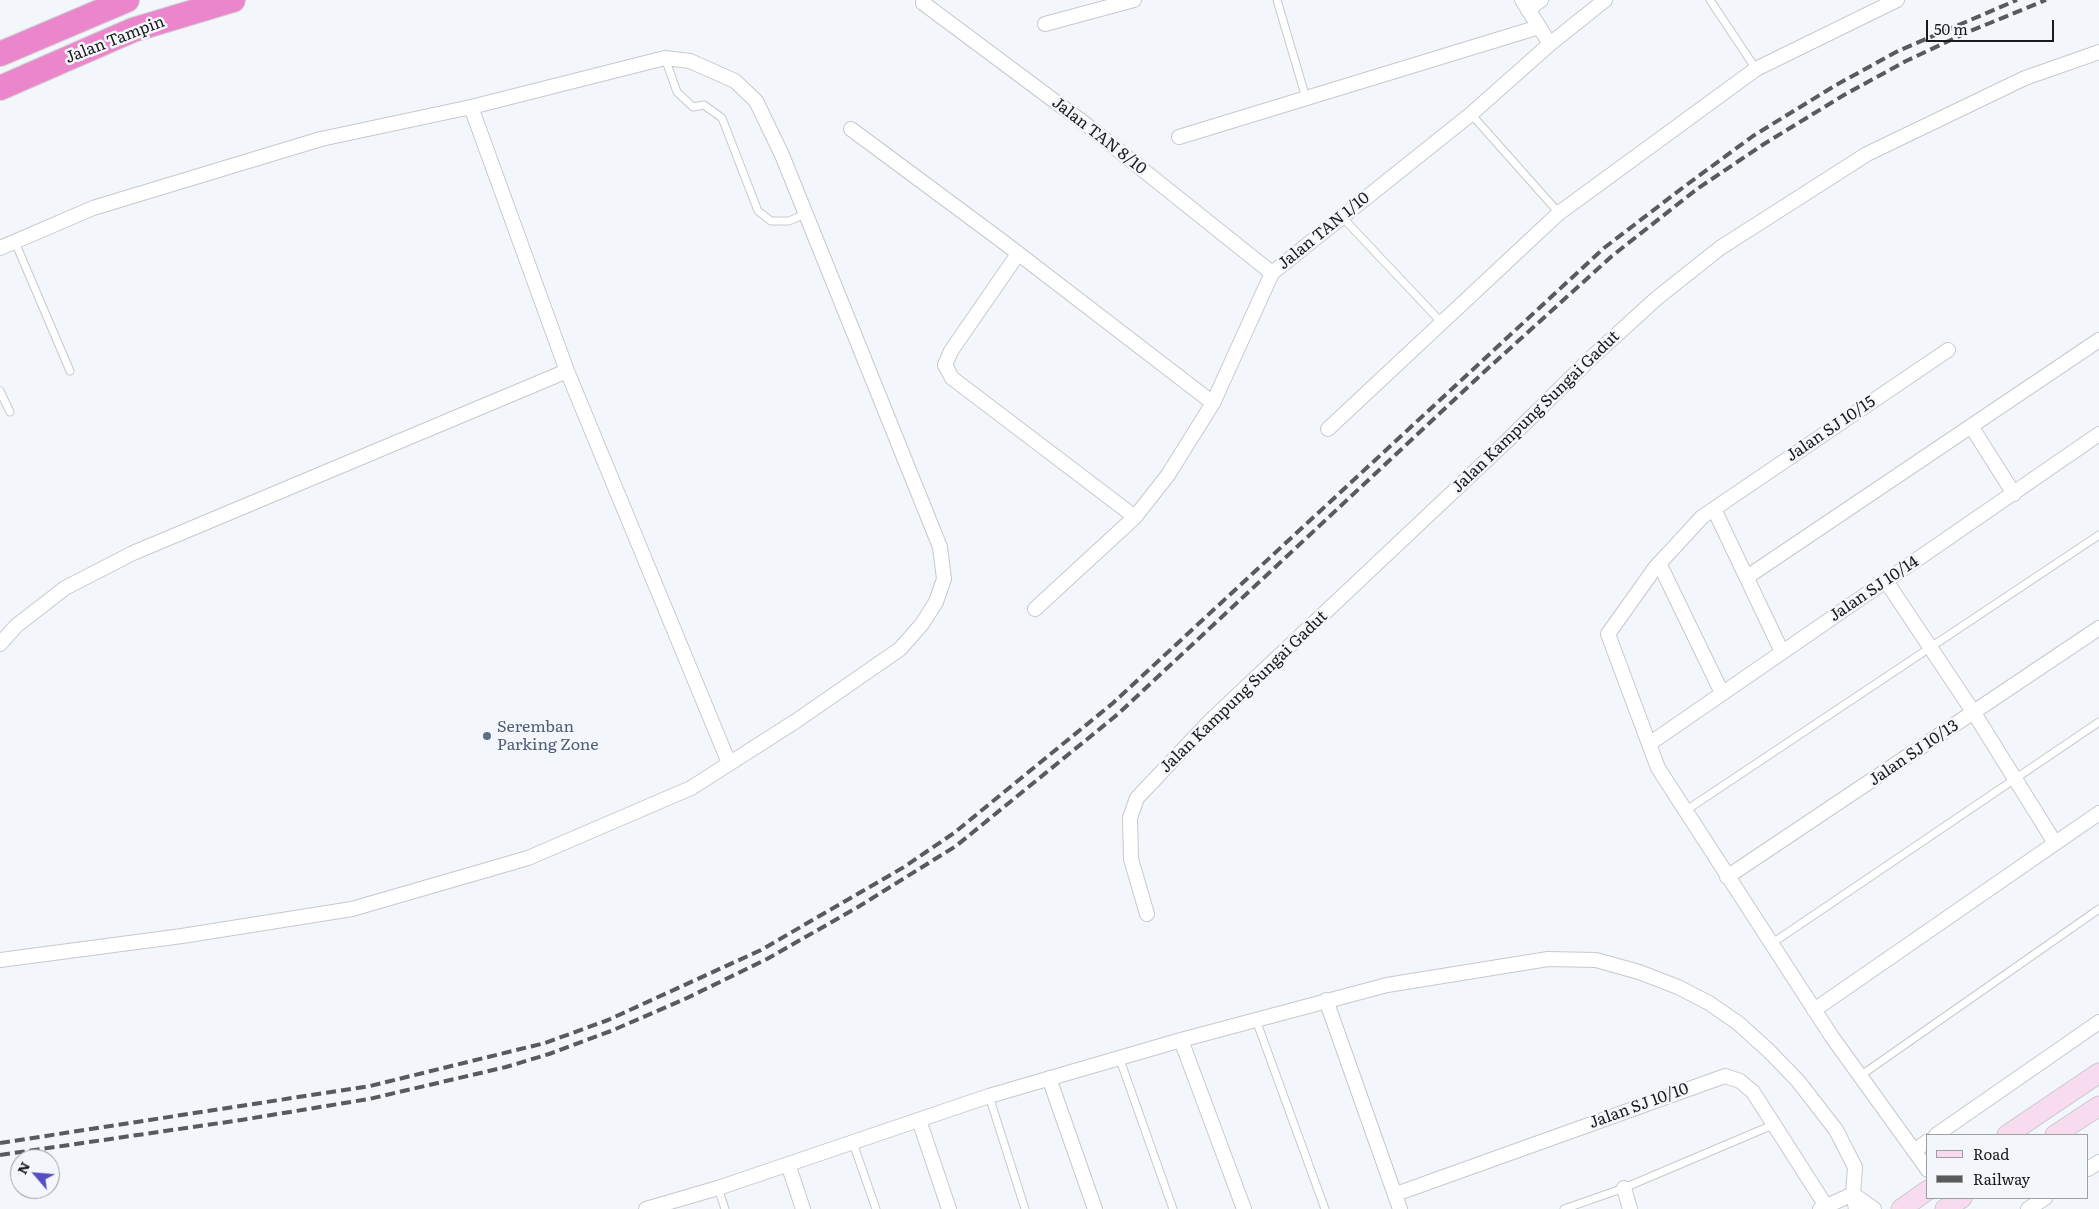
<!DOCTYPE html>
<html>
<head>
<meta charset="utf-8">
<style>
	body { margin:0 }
	#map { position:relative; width:2099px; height:1209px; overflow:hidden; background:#f3f6fa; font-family:Literata,serif }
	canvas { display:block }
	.legend { position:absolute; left:1926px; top:1134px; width:162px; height:65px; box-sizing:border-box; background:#f3f6fa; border:1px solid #9c9ea1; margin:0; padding:6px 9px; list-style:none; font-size:15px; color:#191a1b }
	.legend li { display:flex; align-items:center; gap:10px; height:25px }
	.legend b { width:25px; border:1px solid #9c9ea1 }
	.north { position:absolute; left:10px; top:1149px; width:50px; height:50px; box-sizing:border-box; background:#f3f6fa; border:1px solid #9c9ea1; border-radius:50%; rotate:297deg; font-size:14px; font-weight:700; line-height:20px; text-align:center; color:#191a1b }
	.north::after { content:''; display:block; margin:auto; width:18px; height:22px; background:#554ec6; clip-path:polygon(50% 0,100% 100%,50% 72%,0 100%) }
	.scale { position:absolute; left:1926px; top:20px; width:128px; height:22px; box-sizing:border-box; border:2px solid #191a1b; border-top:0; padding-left:6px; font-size:15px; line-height:18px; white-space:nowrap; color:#191a1b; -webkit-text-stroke:4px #f3f6fa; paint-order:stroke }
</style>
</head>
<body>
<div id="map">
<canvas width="2099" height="1209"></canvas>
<ul class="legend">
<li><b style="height:6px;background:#f9dbf0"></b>Road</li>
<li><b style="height:6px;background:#585a5c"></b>Railway</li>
</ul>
<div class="north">N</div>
<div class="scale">50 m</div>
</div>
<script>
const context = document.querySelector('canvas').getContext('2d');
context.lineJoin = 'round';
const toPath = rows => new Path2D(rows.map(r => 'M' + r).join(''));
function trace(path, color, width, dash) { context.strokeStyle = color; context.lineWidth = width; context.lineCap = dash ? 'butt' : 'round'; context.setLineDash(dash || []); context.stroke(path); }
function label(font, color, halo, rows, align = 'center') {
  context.font = font + ' Literata,serif'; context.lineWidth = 5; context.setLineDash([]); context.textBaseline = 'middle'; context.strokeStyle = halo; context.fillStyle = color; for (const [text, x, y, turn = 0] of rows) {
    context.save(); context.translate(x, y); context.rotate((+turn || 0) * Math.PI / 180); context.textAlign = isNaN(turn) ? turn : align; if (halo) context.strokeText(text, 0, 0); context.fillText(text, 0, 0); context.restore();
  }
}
const lane = toPath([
	[1277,0,1306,98],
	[1710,0,1756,69],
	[665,58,677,92,693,107,704,105,722,118,758,211,771,221,789,221,805,214],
	[1471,114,1559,213],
	[1342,217,1442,323],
	[15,242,70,371],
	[0,391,10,412],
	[1685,811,2099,535],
	[1771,944,2099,722],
	[1256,1020,1325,1209],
	[1119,1057,1173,1209],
	[1860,1076,2099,909],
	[989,1096,1025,1209],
	[853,1143,876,1209],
	[718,1188,725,1209],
	[1564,1209,1624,1188,1775,1124]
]);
const street = toPath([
	[1522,0,1550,44],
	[923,3,1088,126,1272,273],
	[1528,10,1541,0],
	[1045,24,1134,0],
	[471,107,567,371,729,763],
	[851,129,1002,241,1213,403],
	[1179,137,1539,27],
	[0,248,93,208,321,139,471,107,665,58,690,61,735,81,756,101,782,155,940,547,944,579,936,602,922,624,900,649,796,721,691,788,528,858,352,909,182,936,0,960],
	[1018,254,951,351,945,365,952,378,1135,517],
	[1971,426,2014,494],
	[1328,429,1559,213,1756,69,1897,0],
	[1714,509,1782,652],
	[1659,563,1722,693],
	[1747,577,2099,340],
	[1886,581,1974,713,2055,843],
	[1035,609,1135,517,1168,475,1213,403,1272,273,1471,114,1550,44,1605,0],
	[0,644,16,626,65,588,133,553,567,371],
	[1649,744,2099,434],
	[1727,877,2099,628],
	[1147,914,1131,859,1130,818,1137,798,1211,720,1508,440,1590,359,1657,298,1720,248,1867,154,2025,78,2099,52],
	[1326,1000,1400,1209],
	[1814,1010,2099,813],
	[1181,1040,1244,1209],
	[1049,1078,1095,1209],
	[919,1120,949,1209],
	[1936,1135,2099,1022],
	[1914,1151,1928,1141],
	[788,1164,803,1209],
	[2088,1169,2099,1162],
	[1928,1170,1832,1037,1658,768,1608,634,1655,568,1702,517,1948,350],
	[1624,1188,1630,1209],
	[1396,1194,1725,1076,1740,1081,1753,1092,1826,1206],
	[1853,1194,1874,1209],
	[646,1209,718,1188,989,1096,1181,1040,1387,985,1548,959,1596,960,1639,972,1678,987,1709,1003,1738,1023,1769,1051,1798,1081,1836,1130,1855,1167,1853,1194,1856,1209],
	[1820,1209,1853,1194],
	[2028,1209,2045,1198]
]);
const secondary = toPath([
	[2007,1135,2099,1073],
	[2055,1135,2099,1106],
	[1901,1209,1928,1190],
	[1945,1209,1962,1198]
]);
const highway = toPath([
	[0,54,127,0],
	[0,88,133,30,233,0]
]);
const rail = toPath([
	[0,1143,370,1086,545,1043,608,1020,761,950,904,867,954,833,1113,703,1604,248,1685,186,1753,136,1836,85,1898,51,2017,0],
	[0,1155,241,1120,369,1099,506,1067,549,1054,611,1031,687,998,767,959,858,907,956,846,1118,714,1484,372,1612,256,1697,189,1764,144,1844,95,1906,61,1968,32,2046,0]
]);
const markers = [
	[487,736,5,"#5c6f8a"]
];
const streetNames = [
	["Jalan Tampin",115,40,-21],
	["Jalan TAN 8/10",1099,136,38],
	["Jalan TAN 1/10",1324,231,-39],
	["Jalan Kampung Sungai Gadut",1536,412,-44],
	["Jalan SJ 10/15",1831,429,-34],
	["Jalan SJ 10/14",1874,589,-34],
	["Jalan Kampung Sungai Gadut",1244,692,-44],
	["Jalan SJ 10/13",1914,753,-34],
	["Jalan SJ 10/10",1639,1106,-20]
];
const serviceNames = [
	["Seremban",497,727],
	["Parking Zone",497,745]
];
trace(lane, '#c7c9cd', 9);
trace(street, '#c7c9cd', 16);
trace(secondary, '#c7c9cd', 21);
trace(highway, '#d1d1d1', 26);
trace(lane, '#fff', 7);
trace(street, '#fff', 14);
trace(secondary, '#f9dbf0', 19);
trace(highway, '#eb86cc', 24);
trace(rail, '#585a5c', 4, [10, 5]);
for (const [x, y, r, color] of markers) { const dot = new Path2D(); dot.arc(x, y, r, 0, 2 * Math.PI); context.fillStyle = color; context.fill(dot); trace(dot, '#f3f6fa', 2); }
label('16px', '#191a1b', '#f3f6fa', streetNames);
label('16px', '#4e5e75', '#f3f6fa', serviceNames, 'left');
</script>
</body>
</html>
